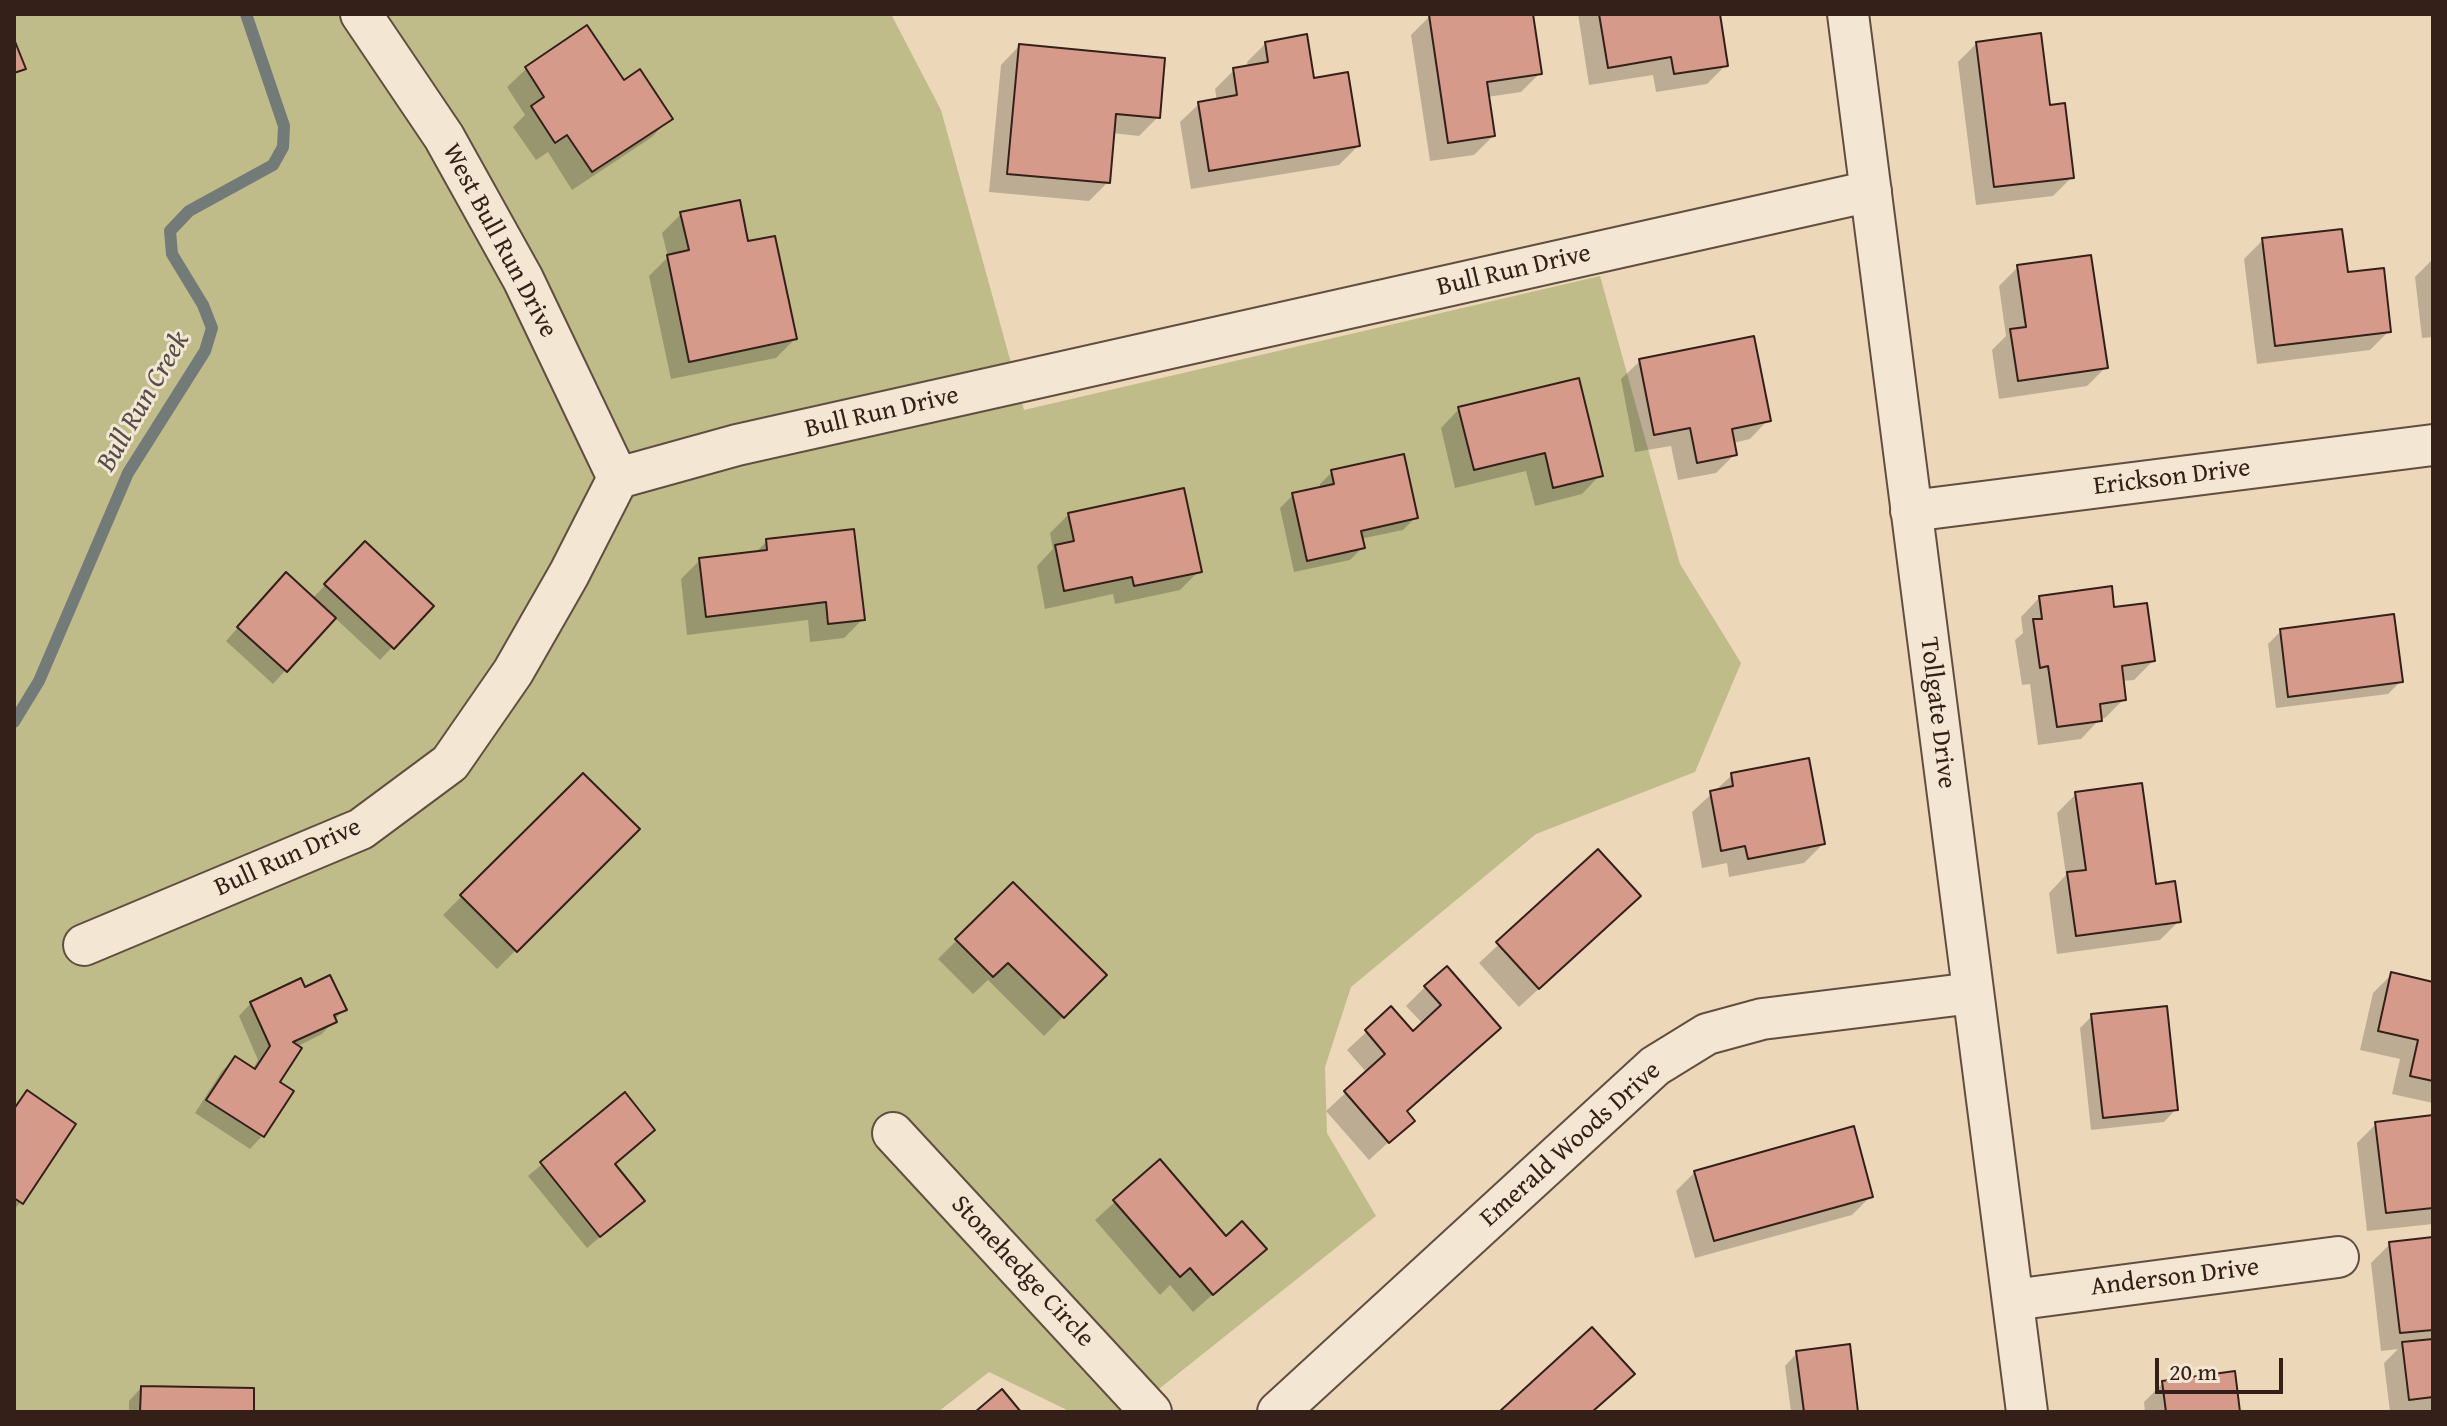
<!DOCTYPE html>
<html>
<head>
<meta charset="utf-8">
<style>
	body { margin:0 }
	#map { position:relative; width:2447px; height:1426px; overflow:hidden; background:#ecd8b9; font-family:"Gentium Book Plus",serif }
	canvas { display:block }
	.frame { position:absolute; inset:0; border:16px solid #342018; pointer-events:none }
	.scale { position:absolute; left:2155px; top:1358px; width:128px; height:36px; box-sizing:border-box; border:4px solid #342018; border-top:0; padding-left:10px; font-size:24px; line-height:28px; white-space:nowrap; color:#342018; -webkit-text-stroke:6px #f3e6d2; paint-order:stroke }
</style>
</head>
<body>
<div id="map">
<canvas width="2447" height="1426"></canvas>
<div class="frame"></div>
<div class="scale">20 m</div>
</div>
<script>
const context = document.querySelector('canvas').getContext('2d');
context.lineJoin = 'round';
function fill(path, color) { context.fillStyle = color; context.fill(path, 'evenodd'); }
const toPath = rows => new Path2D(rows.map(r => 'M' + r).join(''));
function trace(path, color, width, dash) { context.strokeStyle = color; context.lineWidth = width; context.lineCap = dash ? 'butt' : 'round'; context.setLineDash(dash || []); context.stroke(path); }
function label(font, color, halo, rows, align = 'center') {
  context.font = font + ' "Gentium Book Plus",serif'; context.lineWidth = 6; context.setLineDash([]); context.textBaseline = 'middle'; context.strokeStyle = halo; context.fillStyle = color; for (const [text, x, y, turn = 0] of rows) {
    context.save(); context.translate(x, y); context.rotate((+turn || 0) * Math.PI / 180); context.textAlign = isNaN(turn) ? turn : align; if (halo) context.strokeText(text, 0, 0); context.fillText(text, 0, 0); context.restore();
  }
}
const green = toPath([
	[14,14,891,14,941,110,1024,410,1600,276,1680,564,1741,663,1695,772,1536,834,1351,987,1325,1067,1327,1133,1376,1216,1130,1412,1071,1412,989,1372,938,1412,14,1412]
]);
const shadow = toPath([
	[1446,14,1531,14,1540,73,1521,92,1487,97,1493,136,1474,155,1430,161,1411,35,1430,16],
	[1578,14,1718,14,1726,65,1707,84,1656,92,1653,75,1589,85],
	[587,28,623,83,670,118,652,137,572,190,548,152,536,160,513,127,525,115,507,87,526,69],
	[1977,43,2048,107,2072,177,2053,196,1976,205,1958,62],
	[1265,44,1313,80,1358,146,1339,165,1191,189,1180,122,1199,104,1217,101,1215,89,1234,70,1248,68,1247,62],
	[1019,46,1158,117,1139,136,1112,133,1108,182,1089,201,989,192,1001,65],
	[681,214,795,339,776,358,671,379,649,276,668,257,662,233],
	[2263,240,2346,275,2389,331,2370,350,2257,364,2244,259],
	[2433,259,2433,337,2422,338,2415,277],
	[2018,267,2106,367,2087,386,1999,399,1992,350,2006,336,1999,286],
	[1640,361,1768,420,1750,439,1733,443,1735,454,1716,473,1678,480,1671,446,1635,452,1621,379],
	[1459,409,1600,475,1582,494,1535,506,1526,471,1455,488,1441,428],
	[1332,472,1416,517,1403,530,1360,539,1362,548,1350,560,1294,572,1280,508,1293,495,1320,489,1320,484],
	[1069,514,1199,571,1180,590,1115,604,1113,594,1045,609,1037,566,1053,549,1050,533],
	[767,541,863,619,844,638,810,642,808,620,687,635,681,579,700,560,755,553],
	[365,543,431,606,380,660,334,617,273,684,226,641,274,587,312,599],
	[2039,598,2112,610,2153,661,2134,680,2122,681,2124,699,2105,718,2100,719,2081,739,2038,745,2030,684,2022,685,2015,640,2023,633,2021,617],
	[2281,631,2400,682,2388,694,2276,708,2268,644],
	[583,775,637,829,497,969,443,915],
	[1732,775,1823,844,1804,863,1729,877,1727,863,1702,868,1692,812],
	[2076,794,2154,886,2179,921,2160,940,2057,954,2049,893,2066,875,2057,813],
	[1597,852,1619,915,1519,1007,1479,963],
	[1013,884,1104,975,1044,1036,988,980,973,994,938,959],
	[2392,974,2433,984,2433,1103,2392,1094,2400,1059,2360,1050,2373,993],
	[1425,987,1498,1028,1405,1112,1413,1120,1369,1160,1326,1111,1367,1073,1347,1050,1391,1009,1413,1033,1423,1024,1406,1006],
	[304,989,344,1009,322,1034,296,1047,277,1083,291,1092,262,1136,250,1149,195,1113,222,1071,235,1058,252,1070,258,1060,239,1016,251,1003],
	[2092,1016,2176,1109,2164,1122,2091,1130,2080,1028],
	[27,1092,21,1202,14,1210,14,1106],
	[624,1095,653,1130,613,1165,642,1201,587,1248,528,1176],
	[2433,1117,2433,1224,2367,1231,2357,1143,2376,1124],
	[1159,1162,1226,1239,1264,1249,1193,1312,1170,1285,1160,1295,1095,1220],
	[1695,1172,1871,1196,1852,1215,1695,1258,1676,1191],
	[2433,1239,2433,1412,2390,1412,2384,1363,2398,1349,2381,1351,2371,1263,2390,1244],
	[1797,1353,1856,1412,1791,1412,1785,1366],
	[2163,1383,2238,1412,2145,1412,2144,1402],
	[141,1388,252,1412,129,1412,129,1401]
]);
const stream = toPath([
	[14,722,39,681,128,473,205,351,212,328,203,305,172,254,170,231,189,211,273,165,283,147,284,126,246,14]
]);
const building = toPath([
	[1533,14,1542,74,1487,82,1495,136,1448,143,1429,15,1533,14],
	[1599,14,1720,14,1728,66,1674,74,1671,57,1608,68,1599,14],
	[587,25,624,80,640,69,673,119,592,172,567,135,555,143,531,106,544,97,525,67,587,25],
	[2041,33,2050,105,2065,103,2074,178,1994,187,1976,42,2041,33],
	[1307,34,1314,78,1348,72,1360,146,1209,171,1198,102,1237,95,1233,68,1268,62,1265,42,1307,34],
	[14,39,26,69,14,73,14,39],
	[1019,44,1165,58,1160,118,1116,114,1110,183,1007,174,1019,44],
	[740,200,748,241,775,236,797,339,689,362,667,255,689,250,680,212,740,200],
	[2342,229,2348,272,2384,268,2391,332,2275,346,2262,238,2342,229],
	[2091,255,2108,368,2018,381,2010,329,2026,327,2017,265,2091,255],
	[1754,336,1771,421,1732,429,1737,455,1697,463,1690,428,1654,435,1639,359,1754,336],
	[1579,378,1603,476,1553,488,1545,453,1474,470,1458,407,1579,378],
	[1404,454,1418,518,1361,531,1365,548,1307,561,1292,493,1334,484,1331,470,1404,454],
	[1184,488,1202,572,1134,586,1132,577,1064,591,1055,545,1074,541,1068,513,1184,488],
	[854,529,865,620,828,624,826,602,706,617,699,558,767,550,766,539,854,529],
	[365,541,434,606,394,649,324,584,365,541],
	[286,572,336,618,287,672,237,627,286,572],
	[2112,586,2114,607,2147,603,2155,661,2122,666,2126,700,2100,704,2102,721,2057,727,2048,666,2040,668,2033,619,2042,619,2039,596,2112,586],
	[2394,614,2403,682,2288,697,2280,629,2394,614],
	[1809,758,1825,844,1748,859,1745,846,1721,851,1710,791,1733,786,1731,773,1809,758],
	[583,773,640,829,517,952,460,895,583,773],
	[2142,783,2156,884,2175,881,2181,922,2076,936,2067,872,2086,870,2075,792,2142,783],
	[1598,849,1641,896,1539,989,1496,942,1598,849],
	[1013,882,1107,975,1064,1018,1008,963,993,977,955,939,1013,882],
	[1447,966,1501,1028,1407,1111,1415,1121,1389,1143,1344,1091,1385,1054,1365,1030,1391,1006,1413,1031,1441,1005,1424,986,1447,966],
	[2391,972,2433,982,2433,1081,2410,1076,2418,1040,2378,1031,2391,972],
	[330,975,347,1010,334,1015,337,1022,293,1042,302,1048,280,1082,294,1091,264,1137,206,1100,235,1056,255,1069,270,1046,250,1002,301,978,305,987,330,975],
	[2167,1006,2178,1110,2103,1118,2091,1014,2167,1006],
	[27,1090,76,1124,23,1204,14,1198,14,1109,27,1090],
	[625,1092,655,1130,615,1164,645,1201,600,1237,540,1162,625,1092],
	[2433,1115,2433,1208,2386,1213,2375,1122,2433,1115],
	[1854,1126,1873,1197,1714,1241,1694,1171,1854,1126],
	[1160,1159,1226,1236,1242,1221,1267,1249,1213,1295,1190,1268,1180,1277,1113,1200,1160,1159],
	[2433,1237,2433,1330,2400,1333,2389,1242,2433,1237],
	[1592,1327,1635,1374,1592,1412,1499,1412,1592,1327],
	[2433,1339,2433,1397,2409,1400,2402,1342,2433,1339],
	[1850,1344,1858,1412,1804,1412,1796,1351,1850,1344],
	[2235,1371,2240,1412,2166,1412,2162,1381,2235,1371],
	[141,1386,254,1388,254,1412,140,1412,141,1386],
	[1002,1389,1021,1412,975,1412,1002,1389]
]);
const street = toPath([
	[361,14,444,137,523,279,618,478],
	[1848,14,2027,1412],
	[1911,511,2433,445],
	[84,945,361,829,450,763,513,672,569,574,618,478,737,445,1871,191],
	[893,1133,1151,1412],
	[2013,1300,2338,1257],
	[1278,1412,1655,1066,1707,1034,1762,1019,1973,993]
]);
const streetNames = [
	["West Bull Run Drive",499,241,62],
	["Bull Run Drive",1514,271,-13],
	["Bull Run Drive",882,413,-13],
	["Erickson Drive",2172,478,-7],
	["Tollgate Drive",1937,713,83],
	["Bull Run Drive",288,858,-24],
	["Emerald Woods Drive",1571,1145,-42],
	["Stonehedge Circle",1022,1272,47],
	["Anderson Drive",2175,1278,-7]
];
const waterNames = [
	["Bull Run Creek",144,402,-60]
];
fill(green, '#bfbc8a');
fill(shadow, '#0003');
trace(stream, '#737b79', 12);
fill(building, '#d59a8a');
trace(building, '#342018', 2);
trace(street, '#624e40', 44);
trace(street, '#f3e6d2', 40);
label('26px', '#342018', '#f3e6d2', streetNames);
label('italic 28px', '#544d49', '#f3e6d2', waterNames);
</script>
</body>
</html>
